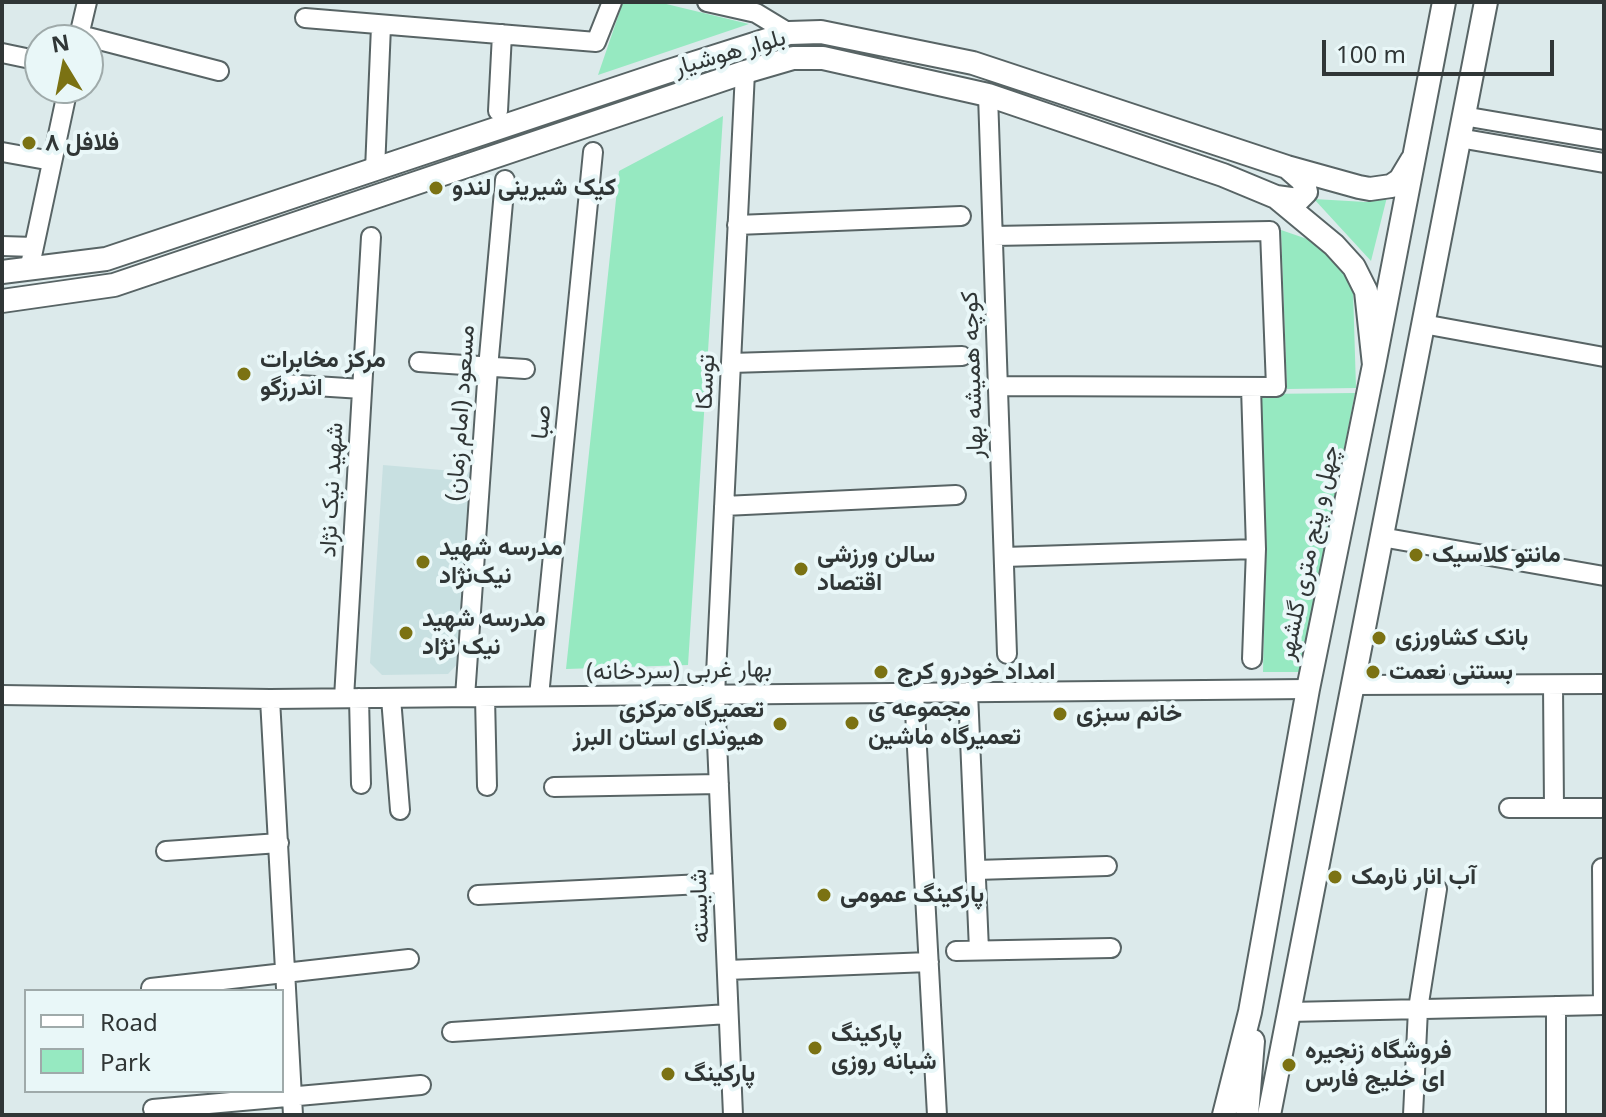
<!DOCTYPE html>
<html>
<head>
<meta charset="utf-8">
<style>
	body { margin:0 }
	#map { position:relative; width:1606px; height:1117px; overflow:hidden; background:#dceaeb; font-family:"Noto Sans",sans-serif }
	canvas { display:block }
	.frame { position:absolute; inset:0; border:4px solid #303636; pointer-events:none }
	.legend { position:absolute; left:24px; top:989px; width:260px; height:104px; box-sizing:border-box; background:#e9f7f8; border:2px solid #9faaaa; margin:0; padding:10px 14px; list-style:none; font-size:24px; color:#303636 }
	.legend li { display:flex; align-items:center; gap:16px; height:40px }
	.legend b { width:40px; border:2px solid #9faaaa }
	.north { position:absolute; left:24px; top:24px; width:80px; height:80px; box-sizing:border-box; background:#e9f7f8; border:2px solid #9faaaa; border-radius:50%; rotate:350deg; font-size:22px; font-weight:700; line-height:32px; text-align:center; color:#303636 }
	.north::after { content:''; display:block; margin:auto; width:28px; height:36px; background:#7b7213; clip-path:polygon(50% 0,100% 100%,50% 72%,0 100%) }
	.scale { position:absolute; left:1322px; top:40px; width:232px; height:36px; box-sizing:border-box; border:4px solid #303636; border-top:0; padding-left:10px; font-size:24px; line-height:28px; white-space:nowrap; color:#303636; -webkit-text-stroke:6px #e9f7f8; paint-order:stroke }
</style>
</head>
<body>
<div id="map">
<canvas width="1606" height="1117"></canvas>
<div class="frame"></div>
<ul class="legend">
<li><b style="height:10px;background:#fff"></b>Road</li>
<li><b style="height:22px;background:#96e9c1"></b>Park</li>
</ul>
<div class="north">N</div>
<div class="scale">100 m</div>
</div>
<script>
const context = document.querySelector('canvas').getContext('2d');
context.lineJoin = 'round';
function fill(path, color) { context.fillStyle = color; context.fill(path, 'evenodd'); }
const toPath = rows => new Path2D(rows.map(r => 'M' + r).join(''));
function trace(path, color, width, dash) { context.strokeStyle = color; context.lineWidth = width; context.lineCap = dash ? 'butt' : 'round'; context.setLineDash(dash || []); context.stroke(path); }
function label(font, color, halo, rows, align = 'center') {
  context.font = font + ' "Noto Sans",Vazirmatn,sans-serif'; context.lineWidth = 8; context.setLineDash([]); context.textBaseline = 'middle'; context.strokeStyle = halo; context.fillStyle = color; for (const [text, x, y, turn = 0] of rows) {
    context.save(); context.translate(x, y); context.rotate((+turn || 0) * Math.PI / 180); context.textAlign = isNaN(turn) ? turn : align; if (halo) context.strokeText(text, 0, 0); context.fillText(text, 0, 0); context.restore();
  }
}
const built = toPath([
	[383,465,477,473,465,656,448,674,382,675,370,663]
]);
const green = toPath([
	[623,2,658,2,749,24,598,75],
	[723,116,688,665,566,669,619,171],
	[1387,197,1371,261,1314,199,1366,202],
	[1281,230,1313,241,1340,266,1353,290,1356,388,1287,389],
	[1355,393,1300,672,1263,672,1265,576,1261,394]
]);
const minor = toPath([
	[707,2,756,13,789,33],
	[305,18,596,42,612,2],
	[80,35,219,71],
	[78,40,87,2],
	[2,53,40,61],
	[988,95,1007,654],
	[498,111,502,34],
	[1463,116,1604,140],
	[1459,138,1604,163],
	[2,152,52,161],
	[375,170,381,26],
	[737,225,961,216],
	[993,236,1270,231,1276,387,998,386],
	[2,246,34,247],
	[29,270,68,88],
	[1423,324,1604,357],
	[419,362,525,369],
	[731,363,962,356],
	[284,384,362,389],
	[1251,387,1256,549,1252,659],
	[724,506,956,495],
	[1381,537,1604,576],
	[1004,557,1256,549],
	[1352,685,1604,684],
	[1553,685,1554,808],
	[968,692,979,950],
	[914,693,937,1115],
	[2,695,270,699,1308,689],
	[539,696,593,152],
	[465,697,488,368,505,180],
	[485,697,487,786],
	[344,698,371,237],
	[359,698,361,784],
	[391,698,400,810],
	[270,699,293,1115],
	[554,787,719,784],
	[1509,808,1601,808],
	[166,851,279,843],
	[1602,868,1603,1005],
	[976,870,1107,866],
	[478,895,723,883],
	[956,951,1111,948],
	[727,970,929,962],
	[151,988,409,959],
	[1289,1012,1604,1005],
	[452,1032,728,1014],
	[153,1109,421,1085],
	[733,1115,715,695,745,72],
	[1413,1115,1418,1009,1437,889],
	[1556,1115,1556,1006]
]);
const major = toPath([
	[1276,197,1298,200,1306,192,1303,181,1287,167],
	[2,272,106,259,666,72,789,33,821,32,973,63,1287,167,1359,187,1370,189,1391,186,1400,180,1412,160],
	[2,301,114,285,745,72,793,58,823,58,988,95,1223,175,1276,197,1334,245,1354,267,1366,291,1374,365],
	[1224,1115,1250,1012,1308,689,1374,365,1444,2],
	[1247,1115,1253,1041],
	[1269,1115,1486,2]
]);
const markers = [
	[29,143,8,"#7b7213"],
	[436,188,8,"#7b7213"],
	[244,374,8,"#7b7213"],
	[1416,555,8,"#7b7213"],
	[423,562,8,"#7b7213"],
	[801,569,8,"#7b7213"],
	[406,633,8,"#7b7213"],
	[1379,638,8,"#7b7213"],
	[881,672,8,"#7b7213"],
	[1373,672,8,"#7b7213"],
	[1060,714,8,"#7b7213"],
	[852,723,8,"#7b7213"],
	[780,724,8,"#7b7213"],
	[1335,877,8,"#7b7213"],
	[824,895,8,"#7b7213"],
	[815,1048,8,"#7b7213"],
	[1289,1065,8,"#7b7213"],
	[668,1074,8,"#7b7213"]
];
const streetNames = [
	["بلوار هوشیار",730,53,-16],
	["کوچه همیشه بهار",973,375,-92],
	["توسکا",706,382,-87],
	["مسعود (امام زمان)",461,413,-86],
	["صبا",542,422,-84],
	["شهید نیک نژاد",332,490,-87],
	["چهل و پنج متری گلشهر",1309,553,-78],
	["بهار غربی (سردخانه)",679,671,-1],
	["شایسته",700,906,-92]
];
const poiNames = [
	["فلافل ۸",45,143],
	["کیک شیرینی لندو",452,188],
	["مرکز مخابرات",260,360],
	["اندرزگو",260,388],
	["مدرسه شهید",439,548],
	["نیک‌نژاد",439,576],
	["سالن ورزشی",817,555],
	["اقتصاد",817,583],
	["مانتو کلاسیک",1432,555],
	["مدرسه شهید",422,619],
	["نیک نژاد",422,647],
	["بانک کشاورزی",1395,638],
	["امداد خودرو کرج",897,672],
	["بستنی نعمت",1389,672],
	["مجموعه ی",868,709],
	["تعمیرگاه ماشین",868,737],
	["تعمیرگاه مرکزی",764,710,"right"],
	["هیوندای استان البرز",764,738,"right"],
	["خانم سبزی",1076,714],
	["آب انار نارمک",1351,877],
	["پارکینگ عمومی",840,895],
	["پارکینگ",831,1034],
	["شبانه روزی",831,1062],
	["فروشگاه زنجیره",1305,1051],
	["ای خلیج فارس",1305,1079],
	["پارکینگ",684,1074]
];
fill(built, '#c8e0e1');
fill(green, '#96e9c1');
trace(minor, '#586465', 22);
trace(major, '#586465', 26);
trace(minor, '#fff', 18);
trace(major, '#fff', 22);
for (const [x, y, r, color] of markers) { const dot = new Path2D(); dot.arc(x, y, r, 0, 2 * Math.PI); context.fillStyle = color; context.fill(dot); trace(dot, '#e9f7f8', 3); }
label('24px', '#303636', '#e9f7f8', streetNames);
label('bold 24px', '#303636', '#e9f7f8', poiNames, 'left');
</script>
</body>
</html>
